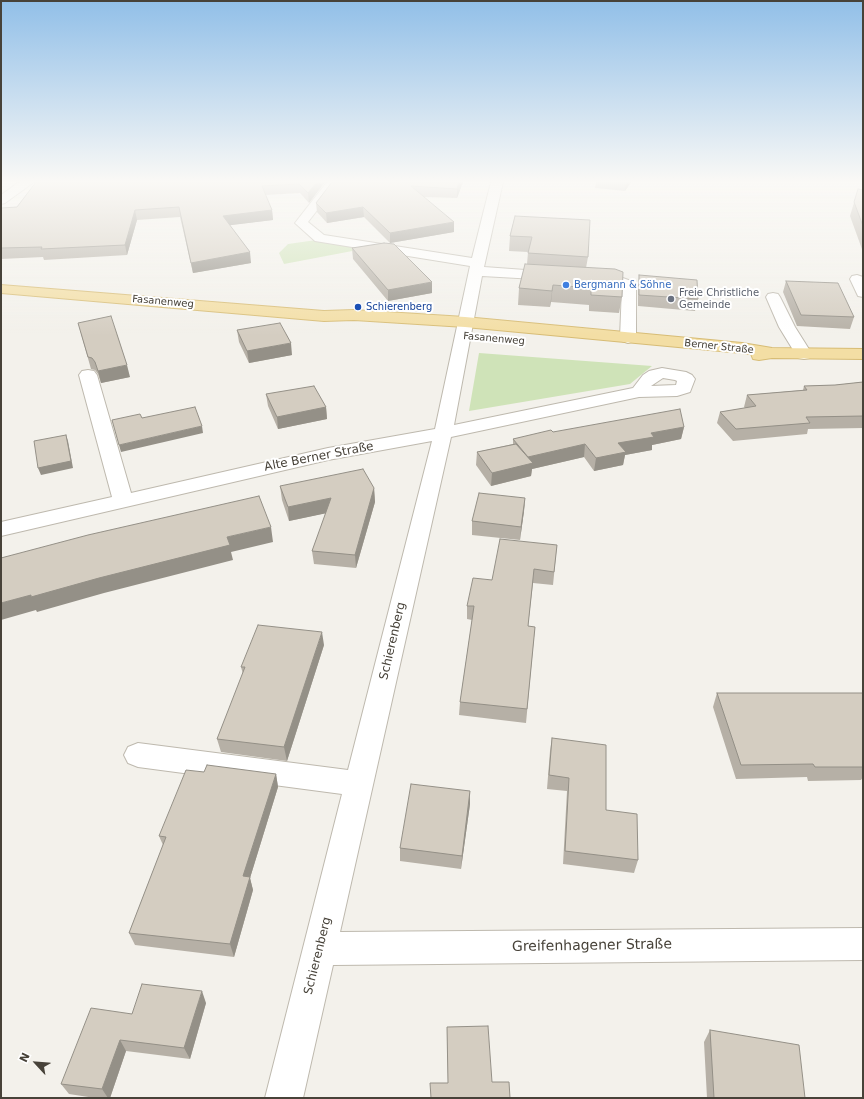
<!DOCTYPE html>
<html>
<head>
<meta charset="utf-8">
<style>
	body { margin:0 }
	#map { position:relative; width:864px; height:1099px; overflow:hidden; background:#f3f1eb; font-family:"DejaVu Sans",sans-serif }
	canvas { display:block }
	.frame { position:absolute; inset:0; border:2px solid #474239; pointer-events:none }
	.north { position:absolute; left:16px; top:1043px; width:40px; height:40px; -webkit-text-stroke:3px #fff; paint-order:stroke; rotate:296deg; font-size:11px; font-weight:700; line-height:16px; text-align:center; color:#474239 }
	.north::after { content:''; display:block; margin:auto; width:14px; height:18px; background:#474239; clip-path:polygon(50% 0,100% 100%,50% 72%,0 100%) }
</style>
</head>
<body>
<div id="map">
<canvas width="864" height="1099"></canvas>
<div class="frame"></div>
<div class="north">N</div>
</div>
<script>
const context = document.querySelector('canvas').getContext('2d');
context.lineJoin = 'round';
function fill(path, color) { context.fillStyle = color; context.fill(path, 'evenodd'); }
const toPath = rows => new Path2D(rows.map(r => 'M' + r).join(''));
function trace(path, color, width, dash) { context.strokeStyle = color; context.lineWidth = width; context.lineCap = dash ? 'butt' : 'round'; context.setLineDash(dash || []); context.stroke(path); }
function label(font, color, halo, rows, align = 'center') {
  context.font = font + ' "DejaVu Sans",sans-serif'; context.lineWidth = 4; context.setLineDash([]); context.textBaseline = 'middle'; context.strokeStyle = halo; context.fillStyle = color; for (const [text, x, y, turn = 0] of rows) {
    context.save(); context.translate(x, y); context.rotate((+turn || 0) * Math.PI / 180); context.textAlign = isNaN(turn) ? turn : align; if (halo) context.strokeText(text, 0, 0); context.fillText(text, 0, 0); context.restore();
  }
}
const green = toPath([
	[316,240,363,249,284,264,279,253,288,244],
	[479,353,652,366,630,384,469,411]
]);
const minor = toPath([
	[19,182,34,182,5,203,1,204,1,195,19,182],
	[327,182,339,182,308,222,324,235,472,258,491,182,503,182,484,267,553,272,558,273,560,276,558,279,553,280,482,276,454,425,633,388,643,375,649,371,662,368,686,372,692,375,695,379,690,392,677,396,639,397,451,437,340,932,863,928,863,960,333,965,303,1098,265,1098,342,794,138,767,128,763,124,755,128,747,138,743,348,770,432,441,328,460,1,536,1,522,112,497,79,375,82,371,88,370,94,371,97,375,131,493,328,448,435,429,470,266,315,241,295,223,327,182],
	[663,378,675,380,677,381,676,385,651,386,663,378],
	[593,274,620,277,634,282,636,285,636,338,634,341,628,343,622,341,620,338,622,287,613,284,588,281,586,278,588,275,593,274],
	[857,275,863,277,863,297,858,296,850,279,852,276,857,275],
	[773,293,778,294,780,297,795,327,812,354,810,358,804,359,798,358,779,327,766,297,768,294,773,293]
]);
const major = toPath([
	[1,285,324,311,354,310,465,317,742,343,772,348,863,349,863,359,772,358,759,360,753,359,751,354,742,353,465,327,354,320,324,321,1,293,1,285]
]);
const wall = toPath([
	[36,182,325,182,309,203,300,193,265,195,272,210,273,220,230,225,251,263,193,273,180,217,137,220,127,255,44,260,43,257,1,259,1,208,17,207],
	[332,182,463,182,457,198,423,197,454,232,390,243,364,217,327,223,317,212,316,203],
	[596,182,631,182,625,191,595,188],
	[858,189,863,190,863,252,850,216],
	[515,216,588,257,586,268,622,297,619,313,589,311,589,305,551,302,550,307,518,305,519,288,527,264,528,252,509,251,510,236],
	[352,248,432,293,388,301,353,259],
	[639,275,698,299,695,311,638,306,638,286],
	[786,281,854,317,850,329,797,326,783,292],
	[78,323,130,377,101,383,98,374,95,370,91,369],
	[237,330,292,355,249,363,239,342],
	[863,382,863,428,808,429,807,434,733,441,717,423,720,412,745,408,744,407,747,395,803,390,804,386,835,385],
	[266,394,326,407,327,419,278,429,268,406],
	[684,427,681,439,652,445,652,450,625,455,623,465,594,471,584,457,532,469,531,476,491,486,476,465,477,452,513,444,513,439,553,432],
	[280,486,374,488,375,502,356,568,314,564,312,551,326,513,289,521,282,500],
	[525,498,524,511,520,540,472,535,472,521],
	[557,545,553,585,533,583,528,626,535,627,526,723,459,715,460,702,472,620,467,619,467,606,492,580],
	[324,645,287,761,221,752,217,739,243,674,241,667],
	[717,693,863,693,863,777,861,780,808,781,807,777,736,779,713,707],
	[552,738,606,810,638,860,634,873,563,864,567,791,547,789,550,751],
	[204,772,276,774,278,787,250,878,253,890,234,957,135,945,129,933,163,845,159,836],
	[470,791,470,804,461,869,400,861,400,848],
	[206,1003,190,1059,126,1051,110,1098,95,1098,69,1094,61,1084,132,1014],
	[447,1027,492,1082,448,1083],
	[710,1030,805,1098,707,1098,704,1042]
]);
const shadedWall = toPath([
	[317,182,325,182,309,203,308,193],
	[459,182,463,182,457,198,457,189],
	[626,182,631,182,625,191],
	[363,207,364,217,327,223,326,213],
	[135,210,137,220,127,255,125,245],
	[272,210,273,220,224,226,223,216],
	[454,222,454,232,390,243,390,233],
	[250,252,251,263,193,273,191,263],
	[432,282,432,293,388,301,388,290],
	[553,285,551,302,550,307,552,291],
	[291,343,292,355,249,363,247,351],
	[127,365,130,377,101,383,98,371],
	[326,407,327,419,278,429,277,417],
	[202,426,203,433,121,452,119,445],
	[684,427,681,439,652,445,652,450,625,455,623,465,594,471,596,458,618,443,651,433],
	[66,435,68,441,73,468,41,475,38,468],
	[585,444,584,457,532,469,531,476,491,486,492,473,528,457],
	[374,488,375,502,356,568,355,555],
	[331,498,332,512,289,521,288,507],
	[525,498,524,511,520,540,521,527],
	[271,527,273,542,231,552,233,560,104,593,37,612,36,610,1,620,1,603,227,537],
	[322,632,324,645,287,761,284,747],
	[276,774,278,787,250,878,253,890,234,957,230,944,243,876],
	[470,791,470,804,461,869,462,856],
	[202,991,206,1003,190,1059,184,1048],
	[120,1040,126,1051,110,1098,108,1098,102,1089]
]);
const building = toPath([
	[36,182,317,182,308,193,299,184,262,186,272,210,223,216,250,252,191,263,179,207,135,210,125,245,41,249,42,247,1,248,1,208,17,207,36,182],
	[332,182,459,182,457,189,411,186,454,222,390,233,363,207,326,213,316,203,332,182],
	[858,189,863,190,863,226,854,202,858,189],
	[515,216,590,220,588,257,528,253,532,237,510,236,515,216],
	[384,243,394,244,432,282,388,290,352,248,384,243],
	[525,264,615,269,623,272,622,297,591,295,591,288,553,285,552,291,519,288,525,264],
	[639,275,697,280,698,299,639,295,639,275],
	[786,281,838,283,854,317,801,315,786,281],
	[111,316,127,365,98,371,95,362,92,358,88,357,78,323,111,316],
	[280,323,291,343,247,351,237,330,280,323],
	[863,382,863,416,806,417,810,423,736,429,720,412,756,406,747,395,807,390,804,386,835,385,863,382],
	[314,386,326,407,277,417,266,394,314,386],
	[195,407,202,426,119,445,112,420,140,414,142,418,195,407],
	[680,409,684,427,651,433,654,437,618,443,626,452,596,458,585,444,528,457,513,439,551,430,553,432,680,409],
	[66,435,71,461,38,468,34,441,66,435],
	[516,444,533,463,492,473,477,452,516,444],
	[363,469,374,488,355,555,312,551,331,498,288,507,280,486,363,469],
	[479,493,525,498,521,527,472,521,479,493],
	[259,496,271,527,227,537,230,545,99,578,31,597,31,595,1,603,1,558,88,535,259,496],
	[500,539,557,545,554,572,534,569,528,626,535,627,527,709,460,702,474,606,467,606,473,578,492,580,500,539],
	[258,625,322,632,284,747,217,739,245,667,241,667,258,625],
	[717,693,863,693,863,767,815,767,813,764,741,765,717,693],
	[552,738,606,745,606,810,637,814,638,860,565,851,569,778,549,775,552,738],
	[207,765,276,774,243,876,250,877,230,944,129,933,166,837,159,836,186,770,204,772,207,765],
	[411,784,470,791,462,856,400,848,411,784],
	[142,984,202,991,184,1048,120,1040,102,1089,61,1084,91,1008,132,1014,142,984],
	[488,1026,492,1082,509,1082,510,1098,431,1098,430,1083,448,1083,447,1027,488,1026],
	[710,1030,799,1045,805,1098,714,1098,710,1030]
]);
const markers = [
	[566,285,4,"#3f7fe0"],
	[671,299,4,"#6b7280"],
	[358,307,4,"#1a4fb4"]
];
const farShopnames = [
	["Bergmann & Söhne",574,285]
];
const farWorshipnames = [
	["Freie Christliche",679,293],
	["Gemeinde",679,305]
];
const farStreetnames = [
	["Fasanenweg",163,302,5],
	["Fasanenweg",494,339,5],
	["Berner Straße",719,347,6]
];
const farTransitnames = [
	["Schierenberg",366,307]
];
const streetNames = [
	["Alte Berner Straße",319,457,-11],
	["Schierenberg",393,641,-77],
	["Schierenberg",318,956,-76]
];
const nearStreetnames = [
	["Greifenhagener Straße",592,946,-1]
];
fill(green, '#cfe3b8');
trace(minor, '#beb9ae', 2);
trace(major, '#d7bc75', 2);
fill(minor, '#fff');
fill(major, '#f3dea4');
fill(wall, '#b6b0a6');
fill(shadedWall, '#949087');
fill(building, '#d4cdc1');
trace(building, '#949087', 1);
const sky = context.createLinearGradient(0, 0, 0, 336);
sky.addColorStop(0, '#91bfe8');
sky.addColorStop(0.54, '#faf9f6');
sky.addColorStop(1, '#faf9f600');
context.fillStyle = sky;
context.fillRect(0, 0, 864, 336);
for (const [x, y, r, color] of markers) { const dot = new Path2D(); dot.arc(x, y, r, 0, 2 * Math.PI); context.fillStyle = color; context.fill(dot); trace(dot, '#fff', 1.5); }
label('10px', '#366cbe', '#fff', farShopnames, 'left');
label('10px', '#5b616d', '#fff', farWorshipnames, 'left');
label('10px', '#474239', '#fff', farStreetnames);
label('10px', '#164399', '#fff', farTransitnames, 'left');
label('12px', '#474239', '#fff', streetNames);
label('14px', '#474239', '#fff', nearStreetnames);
</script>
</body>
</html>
